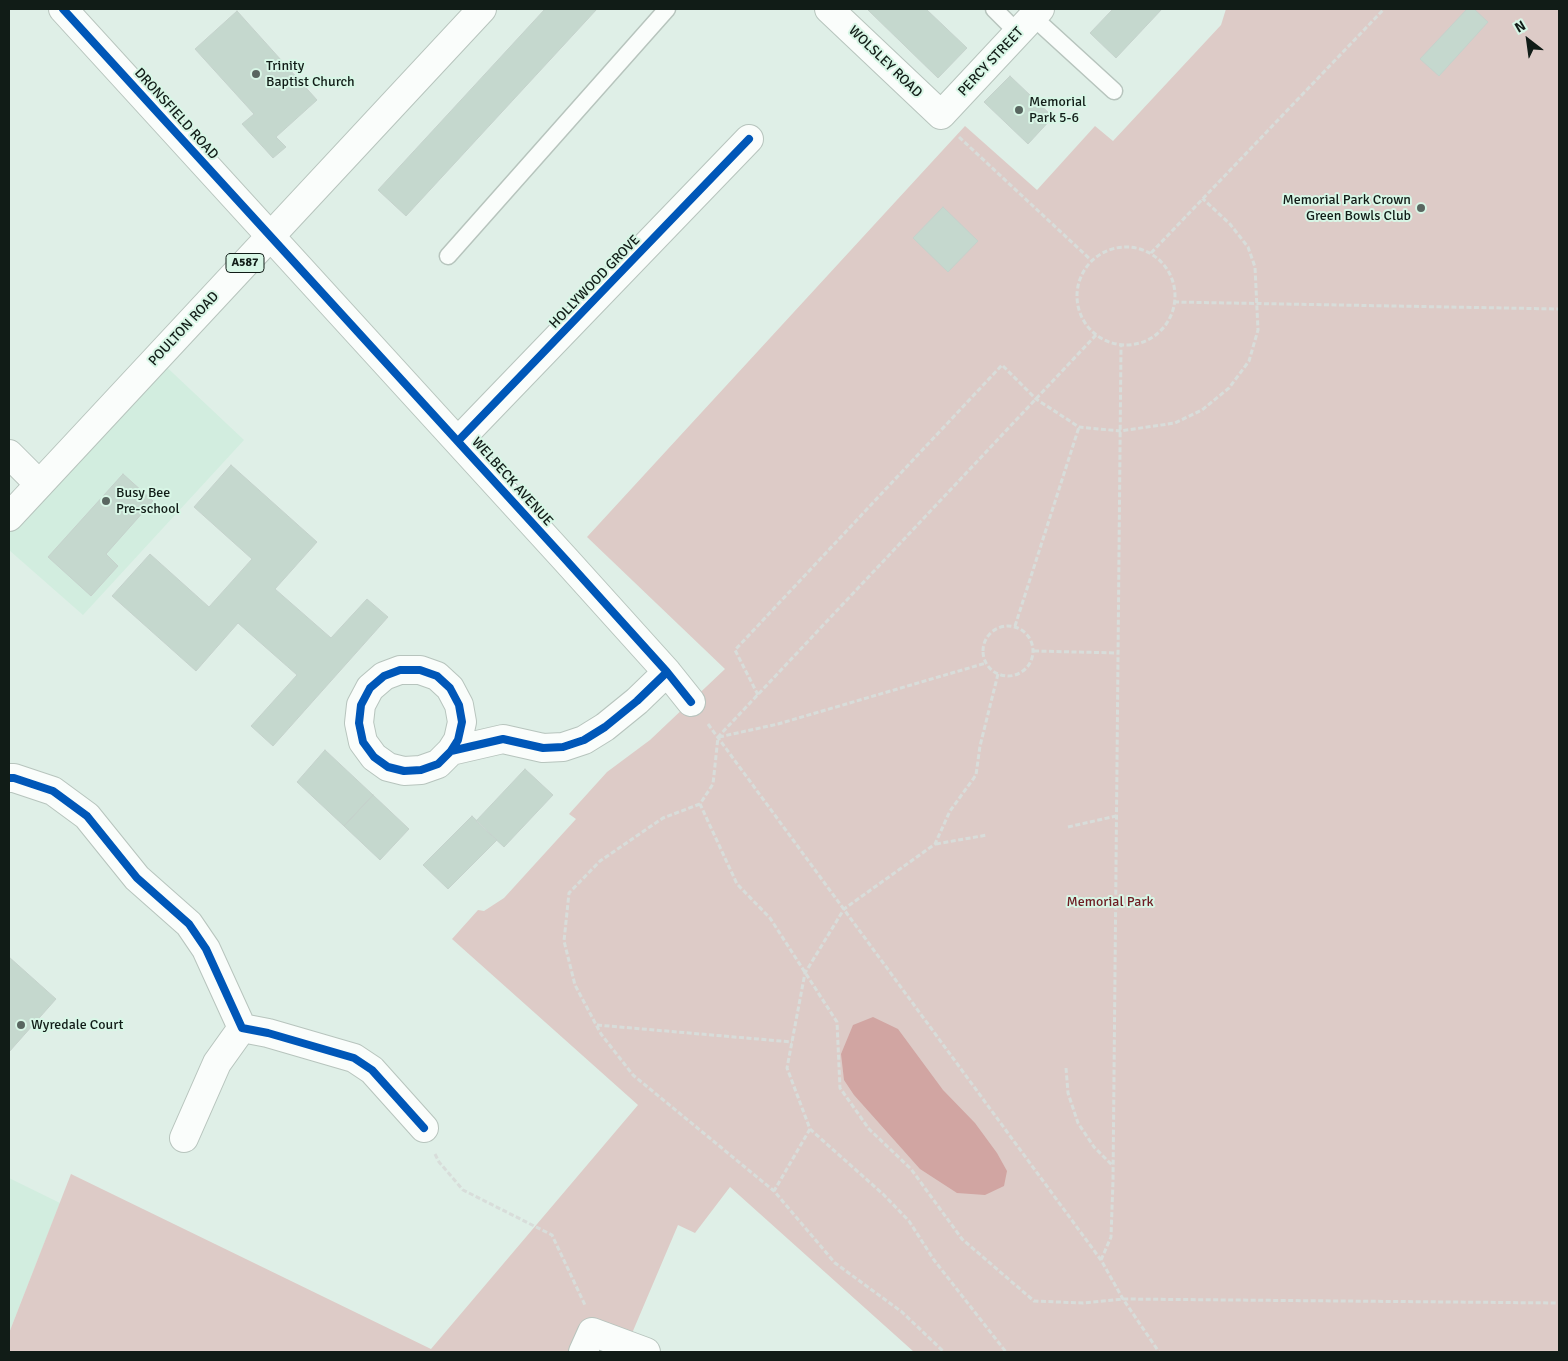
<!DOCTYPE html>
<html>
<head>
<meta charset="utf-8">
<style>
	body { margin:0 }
	#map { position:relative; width:1568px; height:1361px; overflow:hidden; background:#dfefe7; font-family:Signika,sans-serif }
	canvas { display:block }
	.frame { position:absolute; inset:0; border:10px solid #111c17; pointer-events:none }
	.north { position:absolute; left:1503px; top:15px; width:50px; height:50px; -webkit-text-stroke:4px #d8f6e6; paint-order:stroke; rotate:330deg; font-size:14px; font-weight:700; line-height:20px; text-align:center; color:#111c17 }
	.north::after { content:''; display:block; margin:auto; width:18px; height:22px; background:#111c17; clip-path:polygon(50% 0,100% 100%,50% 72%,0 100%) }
</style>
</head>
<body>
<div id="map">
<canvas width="1568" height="1361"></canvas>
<div class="frame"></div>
<div class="north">N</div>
</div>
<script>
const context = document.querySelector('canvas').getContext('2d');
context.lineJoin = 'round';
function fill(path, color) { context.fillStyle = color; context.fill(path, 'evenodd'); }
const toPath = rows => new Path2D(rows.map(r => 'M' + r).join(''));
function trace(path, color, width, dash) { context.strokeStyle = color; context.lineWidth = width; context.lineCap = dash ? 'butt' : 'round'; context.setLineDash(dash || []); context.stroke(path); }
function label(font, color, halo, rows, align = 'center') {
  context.font = font + ' Signika,sans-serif'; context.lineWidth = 4; context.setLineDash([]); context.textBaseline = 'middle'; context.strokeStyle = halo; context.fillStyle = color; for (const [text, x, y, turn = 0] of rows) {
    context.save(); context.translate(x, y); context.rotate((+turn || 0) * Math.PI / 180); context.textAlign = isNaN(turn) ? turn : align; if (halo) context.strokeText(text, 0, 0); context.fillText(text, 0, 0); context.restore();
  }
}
const built = toPath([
	[157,358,244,440,83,615,9,550,9,517],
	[9,1178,60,1203,9,1333]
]);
const green = toPath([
	[1226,9,1559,9,1559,1352,914,1352,730,1187,695,1233,678,1225,627,1345,592,1332,583,1352,9,1352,9,1333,71,1174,431,1349,638,1105,452,939,478,910,484,911,504,898,576,819,569,814,607,772,650,740,725,669,587,537,965,126,1037,190,1095,126,1113,141,1221,25]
]);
const water = toPath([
	[873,1017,898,1029,943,1090,975,1123,997,1153,1007,1171,1004,1186,985,1195,957,1193,920,1169,854,1095,844,1080,841,1054,853,1025]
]);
const building = toPath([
	[545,9,597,9,406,216,378,190,545,9],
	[867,9,926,9,967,48,938,78,867,9],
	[1113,9,1162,9,1116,58,1090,33,1113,9],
	[1467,9,1474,9,1488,22,1439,76,1420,59,1467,9],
	[237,11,317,100,276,137,286,147,273,158,242,124,254,114,195,49,237,11],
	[1010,76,1053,117,1028,144,984,102,1010,76],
	[943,207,978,241,948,272,913,238,943,207],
	[231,465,317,542,275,589,331,638,367,599,388,617,273,746,251,726,297,675,238,623,196,671,112,596,150,554,209,607,252,559,194,507,231,465],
	[123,474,153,501,106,554,118,566,91,596,48,557,123,474],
	[325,750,373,795,344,826,297,782,325,750],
	[525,769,553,795,504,847,476,821,525,769],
	[373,795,409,829,380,860,344,826,373,795],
	[472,816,497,840,448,889,423,865,472,816],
	[9,957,56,999,9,1052,9,957]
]);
const path = toPath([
	[959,137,1092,261],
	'1077 296a49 49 0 1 1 98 0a49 49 0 1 1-98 0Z',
	[1151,253,1384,9],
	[1174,302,1559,309],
	[1096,335,718,737,713,784,700,804,737,884,770,918,837,1022,840,1088,869,1129,911,1169,962,1239,1034,1301,1083,1303,1123,1299,1559,1303],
	'983 651a25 25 0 1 1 50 0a25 25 0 1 1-50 0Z',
	[1015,626,1079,427],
	[1034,651,1118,653],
	[998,674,980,746,976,775,950,811,935,844,844,909,805,973,787,1068,810,1129,884,1195,909,1221,934,1260,1006,1352],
	[758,695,735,650,1002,365,1036,399,1079,427,1120,431,1175,423,1202,410,1229,388,1249,361,1258,330,1255,267,1248,247,1230,224,1202,198],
	[708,724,1101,1260,1123,1299,1159,1352],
	[719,737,778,724,986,663],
	[700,804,663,818,600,861,569,893,564,941,575,985,601,1034,633,1075,774,1191],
	[1068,827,1116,816],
	[936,844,987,835],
	[597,1025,792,1042],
	[1066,1068,1068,1093,1078,1123,1094,1147,1113,1166],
	[810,1129,774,1191,835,1263,902,1312,944,1352],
	[435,1154,439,1162,463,1190,552,1235,585,1305],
	[1101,1260,1111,1237,1113,1181,1121,345]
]);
const lane = toPath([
	[994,9,1018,33],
	[1033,17,1114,91],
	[448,256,667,9]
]);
const street = toPath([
	[63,9,566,560,667,672,691,702],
	[829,9,941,115,1040,9],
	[458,441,749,139],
	[9,454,39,484],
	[451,751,458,740,462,722,459,705,450,688,437,676,420,670,400,670,384,676,370,688,361,705,359,723,363,742,374,757,388,767,404,771,421,770,438,764,451,751,503,739,543,748,563,747,584,740,605,727,637,701,667,672],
	[9,778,14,778,53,791,87,816,137,878,189,924,206,949,242,1028,268,1033,354,1058,372,1070,424,1128],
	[184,1138,217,1063,242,1028],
	[583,1352,592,1332,646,1352]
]);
const primary = toPath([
	[9,517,482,9]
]);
const cycleway = toPath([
	[63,9,566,560,667,672,691,702],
	[458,441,749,139],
	[451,751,458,740,462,722,459,705,450,688,437,676,420,670,400,670,384,676,370,688,361,705,359,723,363,742,374,757,388,767,404,771,421,770,438,764,451,751,503,739,543,748,563,747,584,740,605,727,637,701,667,672],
	[9,778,14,778,53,791,87,816,137,878,189,924,206,949,242,1028,268,1033,354,1058,372,1070,424,1128]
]);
const markers = [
	[256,74,5,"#596660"],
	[1019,110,5,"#596660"],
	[1421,208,5,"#596660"],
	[106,501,5,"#596660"],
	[21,1025,5,"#596660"]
];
const shields = [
	[245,263,38]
];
const shieldNames = [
	["A587",245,263]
];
const streetNames = [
	["WOLSLEY ROAD",885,62,44],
	["PERCY STREET",991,62,-47],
	["DRONSFIELD ROAD",176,114,48],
	["HOLLYWOOD GROVE",595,282,-46],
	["POULTON ROAD",184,329,-47],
	["WELBECK AVENUE",512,482,48]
];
const poiNames = [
	["Trinity",266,66],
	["Baptist Church",266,82],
	["Memorial",1029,102],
	["Park 5-6",1029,118],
	["Memorial Park Crown",1411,200,"right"],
	["Green Bowls Club",1411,216,"right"],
	["Busy Bee",116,493],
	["Pre-school",116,509],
	["Wyredale Court",31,1025]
];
const parkNames = [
	["Memorial Park",1110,902]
];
fill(built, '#d2eddf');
fill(green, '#ddcbc7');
fill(water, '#d1a5a2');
fill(building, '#c5d8ce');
trace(building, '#c5d2cc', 1);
trace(lane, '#b7c4bd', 19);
trace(street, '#b7c4bd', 30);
trace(primary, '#b7c4bd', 30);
trace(path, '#d8ddda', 3, [5, 2.5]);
trace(lane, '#fafdfb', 16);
trace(street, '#fafdfb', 28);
trace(primary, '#fafdfb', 28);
trace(cycleway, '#0057b8', 8);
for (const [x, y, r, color] of markers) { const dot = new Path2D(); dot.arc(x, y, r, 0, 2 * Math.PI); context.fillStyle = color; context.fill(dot); trace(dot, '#d8f6e6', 2); }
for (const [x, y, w] of shields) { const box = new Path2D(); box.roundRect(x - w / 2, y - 9.5, w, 19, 4); context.fillStyle = '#d8f6e6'; context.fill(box); trace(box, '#111c17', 1); }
label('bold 12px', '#111c17', null, shieldNames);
label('14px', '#111c17', '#d8f6e6', streetNames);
label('14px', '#111c17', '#d8f6e6', poiNames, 'left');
label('14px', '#6e1c22', '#d8f6e6', parkNames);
</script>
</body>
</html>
